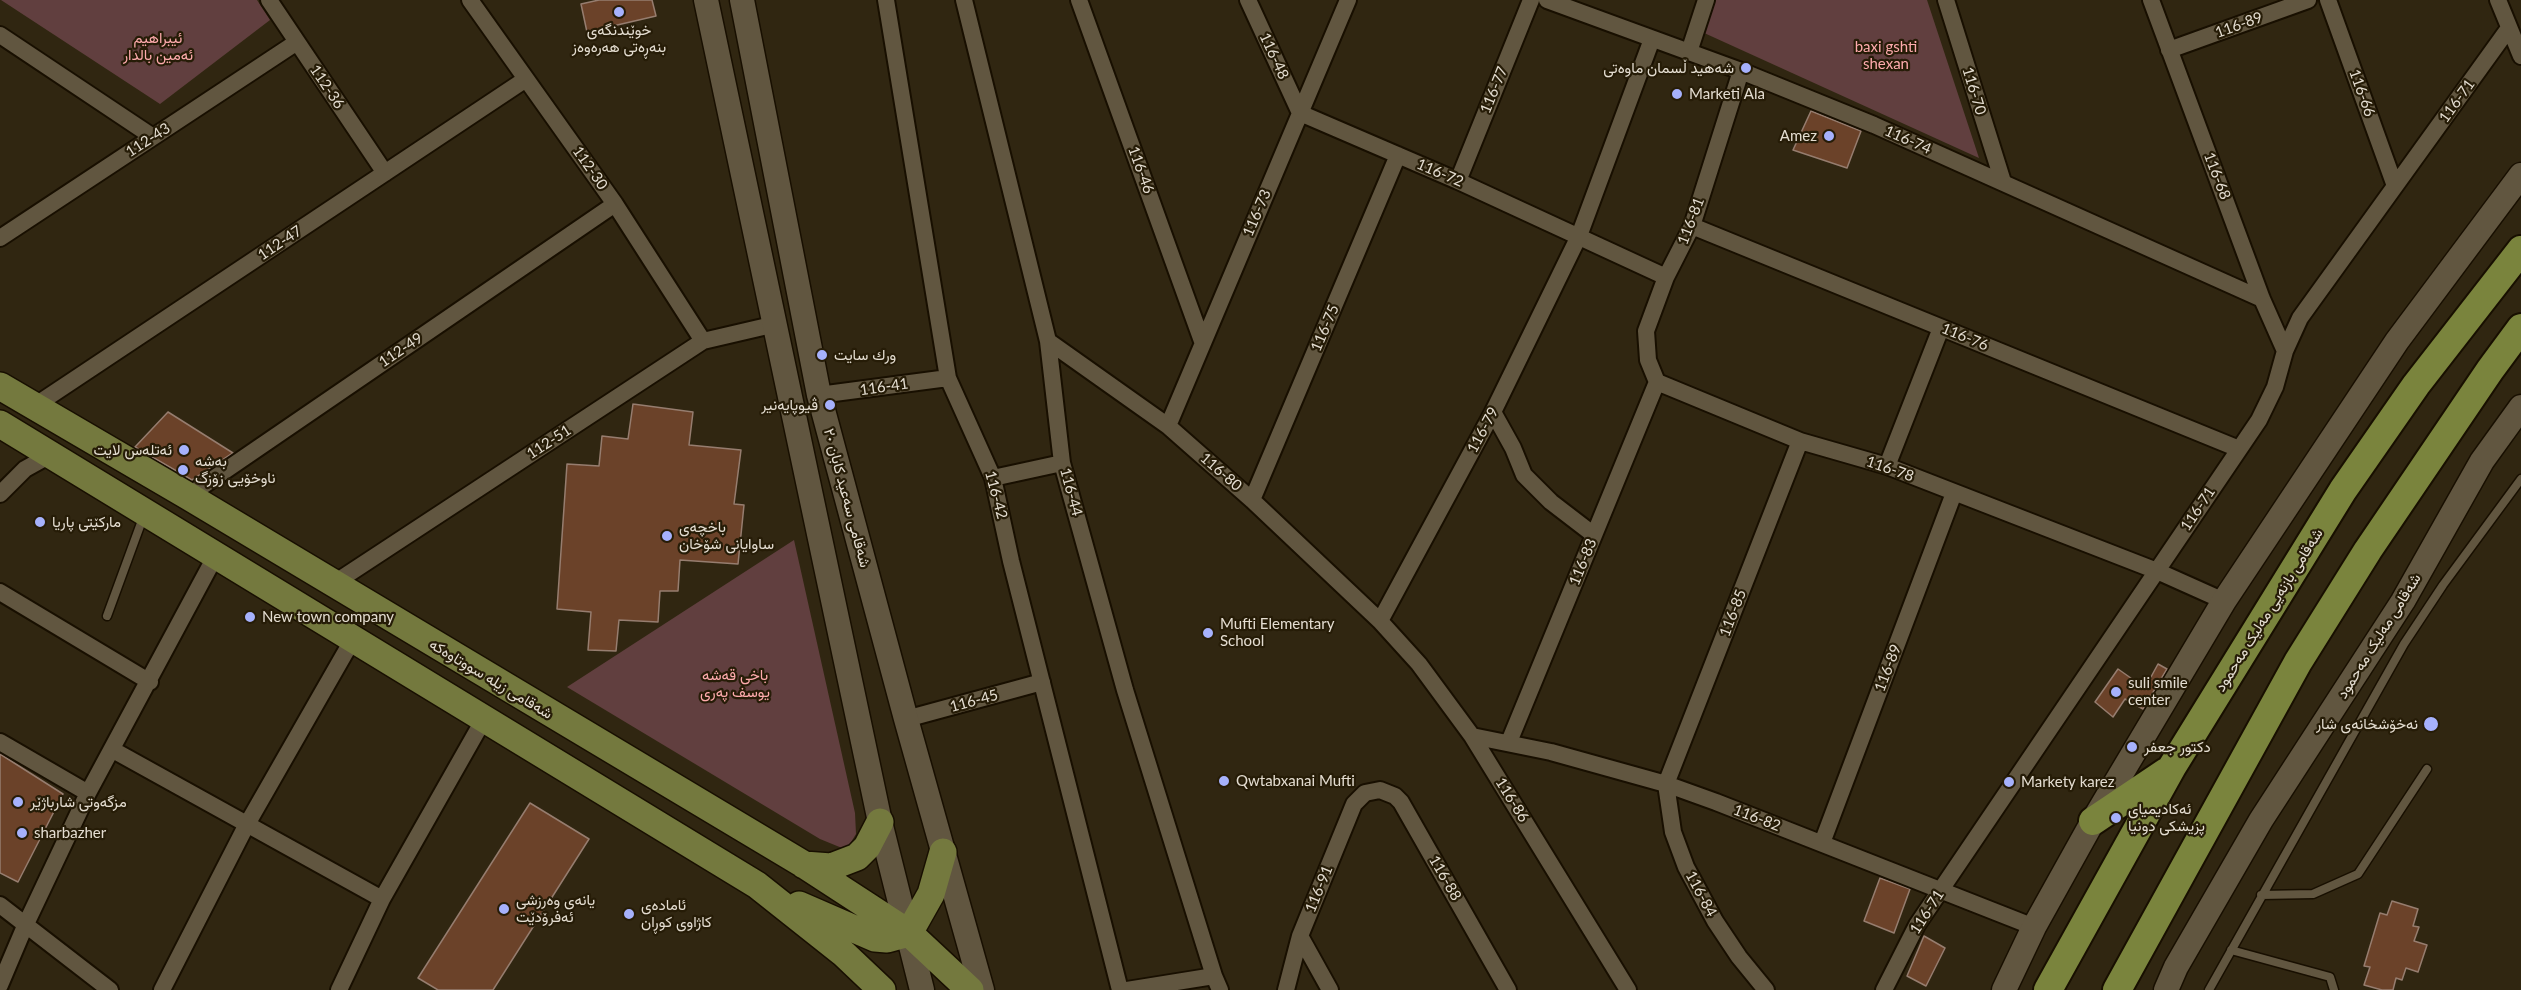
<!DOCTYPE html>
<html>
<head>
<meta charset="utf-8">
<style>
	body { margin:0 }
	canvas { display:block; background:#302611 }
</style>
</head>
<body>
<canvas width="2521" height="990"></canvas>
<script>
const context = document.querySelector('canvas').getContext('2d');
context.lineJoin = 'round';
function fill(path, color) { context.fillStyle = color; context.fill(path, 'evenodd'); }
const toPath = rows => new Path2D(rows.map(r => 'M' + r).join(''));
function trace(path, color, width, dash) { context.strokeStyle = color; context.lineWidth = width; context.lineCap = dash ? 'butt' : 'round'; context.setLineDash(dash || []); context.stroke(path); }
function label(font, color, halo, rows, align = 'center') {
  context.font = font + ' Lato,Vazirmatn,sans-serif'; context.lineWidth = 4.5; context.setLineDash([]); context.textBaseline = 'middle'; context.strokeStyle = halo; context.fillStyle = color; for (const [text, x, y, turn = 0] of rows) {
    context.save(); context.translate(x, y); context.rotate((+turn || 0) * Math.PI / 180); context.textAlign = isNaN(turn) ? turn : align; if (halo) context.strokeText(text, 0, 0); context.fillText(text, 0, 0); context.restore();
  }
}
const green = toPath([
	[1,0,257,0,270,20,160,104],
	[1713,0,1927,0,1979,158,1702,32],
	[794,540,855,813,856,834,848,847,842,848,820,839,567,687]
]);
const building = toPath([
	[599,0,652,0,656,16,587,32,581,4,599,0],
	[1811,111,1861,131,1847,168,1793,150,1811,111],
	[633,404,693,412,689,445,741,450,734,504,744,505,738,564,680,560,678,591,660,591,658,622,619,620,616,651,588,650,591,612,557,609,567,464,599,466,602,436,628,439,633,404],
	[168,412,233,453,192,480,135,447,168,412],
	[2158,664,2167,669,2143,709,2125,699,2113,717,2095,702,2118,669,2145,688,2158,664],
	[0,754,63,794,18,882,0,873,0,754],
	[530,803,589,839,493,990,438,990,418,978,530,803],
	[1880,878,1910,889,1894,933,1864,921,1880,878],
	[2392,901,2418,909,2413,926,2419,927,2414,941,2427,945,2418,972,2406,968,2402,980,2396,978,2393,990,2382,990,2364,985,2370,967,2364,966,2380,913,2387,915,2392,901],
	[1924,936,1945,948,1926,986,1907,976,1924,936]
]);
const service = toPath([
	[107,616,144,515],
	[2261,895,2313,894,2358,874,2427,769],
	[2231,950,2330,977,2334,990],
	[2209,990,2404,644,2443,585,2521,479]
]);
const minor = toPath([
	[269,0,385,173],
	[470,0,615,204,703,341],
	[886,0,948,378,993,478,1011,561,1120,990],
	[964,0,1048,341,1062,463,1125,690,1214,976,1220,990],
	[1079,0,1202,341],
	[1248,0,1300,113,1458,181,1666,277,1692,226,1741,71],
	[1547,0,1741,71,1874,125,2262,299],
	[1946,0,2003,182],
	[2151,0,2262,299,2285,351],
	[2328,0,2395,186],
	[2498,0,2521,56],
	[0,35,153,137],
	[2169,50,2308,0],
	[1689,52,1706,0],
	[1458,181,1531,0],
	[1692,226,2239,449],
	[0,238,297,42],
	[1666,277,1646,331,1648,360,1657,382,1800,441,1887,466,2157,571,2224,601],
	[1048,341,1168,426,1252,500,1380,621,1419,664,1472,736,1628,990],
	[819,395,948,378],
	[33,407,526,79],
	[1493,412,1513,448,1524,475,1551,502,1594,535],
	[1168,426,1348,0],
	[1887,466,1941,328],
	[993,478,1062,463],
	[0,494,25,469,52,454],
	[188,496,615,204],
	[1252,500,1398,155],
	[333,584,703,341,776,324],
	[0,592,150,682],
	[1380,621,1493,412,1579,236,1652,39],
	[906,719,1042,682],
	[1472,736,1551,752,1666,784,1716,802,2034,927],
	[0,742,88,793],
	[1509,742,1657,382],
	[113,750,382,899],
	[1822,843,1954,493],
	[0,905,110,990],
	[1300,936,1330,990],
	[0,985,25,926,88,793,216,555],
	[162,990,246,826,353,639],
	[339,990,382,899,484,719],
	[1127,990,1214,976],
	[1286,990,1300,936,1354,804,1365,793,1380,790,1395,796,1401,802,1508,990],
	[1766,990,1739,957,1715,921,1686,867,1673,832,1666,784,1800,441],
	[1884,990,1917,925,2259,420,2275,387,2285,351,2300,318,2509,28]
]);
const secondary = toPath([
	[706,0,880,822,922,990],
	[742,0,819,395,906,719,982,990],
	[2004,990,2034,927,2093,821,2224,601,2397,341,2521,175],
	[2166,990,2176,967,2261,820,2403,601,2482,461,2521,407]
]);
const primary = toPath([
	[0,386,188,496,803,864,909,933,970,990],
	[0,424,757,885,844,954,882,990],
	[804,865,831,867,857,857,867,847,880,822],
	[799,905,875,938,887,939,909,933,931,894,943,852]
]);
const trunk = toPath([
	[2093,821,2166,772],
	[2048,990,2172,767,2343,490,2416,385,2521,250],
	[2117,990,2298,662,2368,550,2490,370,2521,328]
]);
const markers = [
	[619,12,6,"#a6b1fc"],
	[1746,68,6,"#a6b1fc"],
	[1677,94,6,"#a6b1fc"],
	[1829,136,6,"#a6b1fc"],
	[822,355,6,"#a6b1fc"],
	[830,405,6,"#a6b1fc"],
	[184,450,6,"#a6b1fc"],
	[183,470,6,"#a6b1fc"],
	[40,522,6,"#a6b1fc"],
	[667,536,6,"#a6b1fc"],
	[250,617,6,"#a6b1fc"],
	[1208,633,6,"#a6b1fc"],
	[2116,692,6,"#a6b1fc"],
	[2431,724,8,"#a6b1fc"],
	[2132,747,6,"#a6b1fc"],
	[1224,781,6,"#a6b1fc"],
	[2009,782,6,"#a6b1fc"],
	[18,802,6,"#a6b1fc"],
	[2116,818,6,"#a6b1fc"],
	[22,833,6,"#a6b1fc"],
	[504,909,6,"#a6b1fc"],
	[629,914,6,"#a6b1fc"]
];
const streetNames = [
	["116-89",2239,25,-20],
	["116-48",1274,56,65],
	["112-36",327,87,56],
	["116-77",1494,90,-68],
	["116-70",1974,91,73],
	["116-66",2362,93,70],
	["116-71",2457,101,-54],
	["112-43",148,140,-33],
	["116-74",1908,140,24],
	["112-30",590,168,55],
	["116-46",1141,170,70],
	["116-72",1440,173,23],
	["116-68",2217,176,69],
	["116-73",1257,213,-67],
	["116-81",1691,221,-69],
	["112-47",280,243,-34],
	["116-75",1325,328,-67],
	["116-76",1965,337,22],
	["112-49",401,350,-34],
	["116-41",884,387,-8],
	["116-79",1483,430,-62],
	["112-51",549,442,-33],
	["116-78",1890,469,19],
	["116-80",1221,472,41],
	["116-44",1071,492,75],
	["116-42",996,495,75],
	["شەقامی سەعید کابان ٢٠",847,498,75],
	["116-71",2198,509,-56],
	["116-83",1583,562,-68],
	["شەقامی بازنەیی مەلیک مەحمود",2269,610,-58],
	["116-85",1733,613,-69],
	["شەقامی مەلیک مەحمود",2379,636,-58],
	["116-89",1888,668,-69],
	["شەقامی زیلە سووتاوەکە",491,679,31],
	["116-45",974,701,-15],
	["116-86",1512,800,58],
	["116-82",1757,818,21],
	["116-88",1445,878,60],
	["116-91",1319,889,-68],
	["116-84",1701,894,62],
	["116-71",1927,912,-57]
];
const poiNames = [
	["خوێندنگەی",619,30,"center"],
	["بنەڕەتی هەرەوەز",619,47,"center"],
	["شەھید ڵسمان ماوەتی",1734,68,"right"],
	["Marketi Ala",1689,94],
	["Amez",1817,136,"right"],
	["ورك سايت",834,355],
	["ڤیوپایەنیر",818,405,"right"],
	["ئەتلەس لایت",172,450,"right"],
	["بەشە",195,461],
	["ناوخۆیی زۆزگ",195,478],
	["مارکێتی پاریا",52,522],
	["باخچەی",679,527],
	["ساوایانی شۆخان",679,544],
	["New town company",262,617],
	["Mufti Elementary",1220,624],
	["School",1220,641],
	["suli smile",2128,683],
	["center",2128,700],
	["نەخۆشخانەی شار",2418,724,"right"],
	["دكتور جعفر",2144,747],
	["Qwtabxanai Mufti",1236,781],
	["Markety karez",2021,782],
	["مزگەوتی شارباژێر",30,802],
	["ئەکادیمیای",2128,809],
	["پزیشکی دونیا",2128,826],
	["sharbazher",34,833],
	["یانەی وەرزشی",516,900],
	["ئەفرۆدێت",516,917],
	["ئامادەی",641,905],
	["کاژاوی کوڕان",641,922]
];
const parkNames = [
	["ئیبراهیم",158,38],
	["ئەمین بالدار",158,55],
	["baxi gshti",1886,47],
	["shexan",1886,64],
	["باخی قەشە",735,675],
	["یوسف پەری",735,692]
];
fill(green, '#613f3f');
fill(building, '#6b4229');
trace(building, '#967d6f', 1.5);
trace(service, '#180f00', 11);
trace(minor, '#180f00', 20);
trace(secondary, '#180f00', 27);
trace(primary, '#180f00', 30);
trace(trunk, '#180f00', 32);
trace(service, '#615640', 8);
trace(minor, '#615640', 16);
trace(secondary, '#615640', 24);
trace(primary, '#74793e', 27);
trace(trunk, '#7a843d', 28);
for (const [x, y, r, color] of markers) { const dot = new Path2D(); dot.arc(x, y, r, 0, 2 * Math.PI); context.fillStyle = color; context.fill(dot); trace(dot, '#261c07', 2); }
label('15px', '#e4ddd1', '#261c07', streetNames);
label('15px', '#e4ddd1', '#261c07', poiNames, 'left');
label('15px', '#feabad', '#261c07', parkNames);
</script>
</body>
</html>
